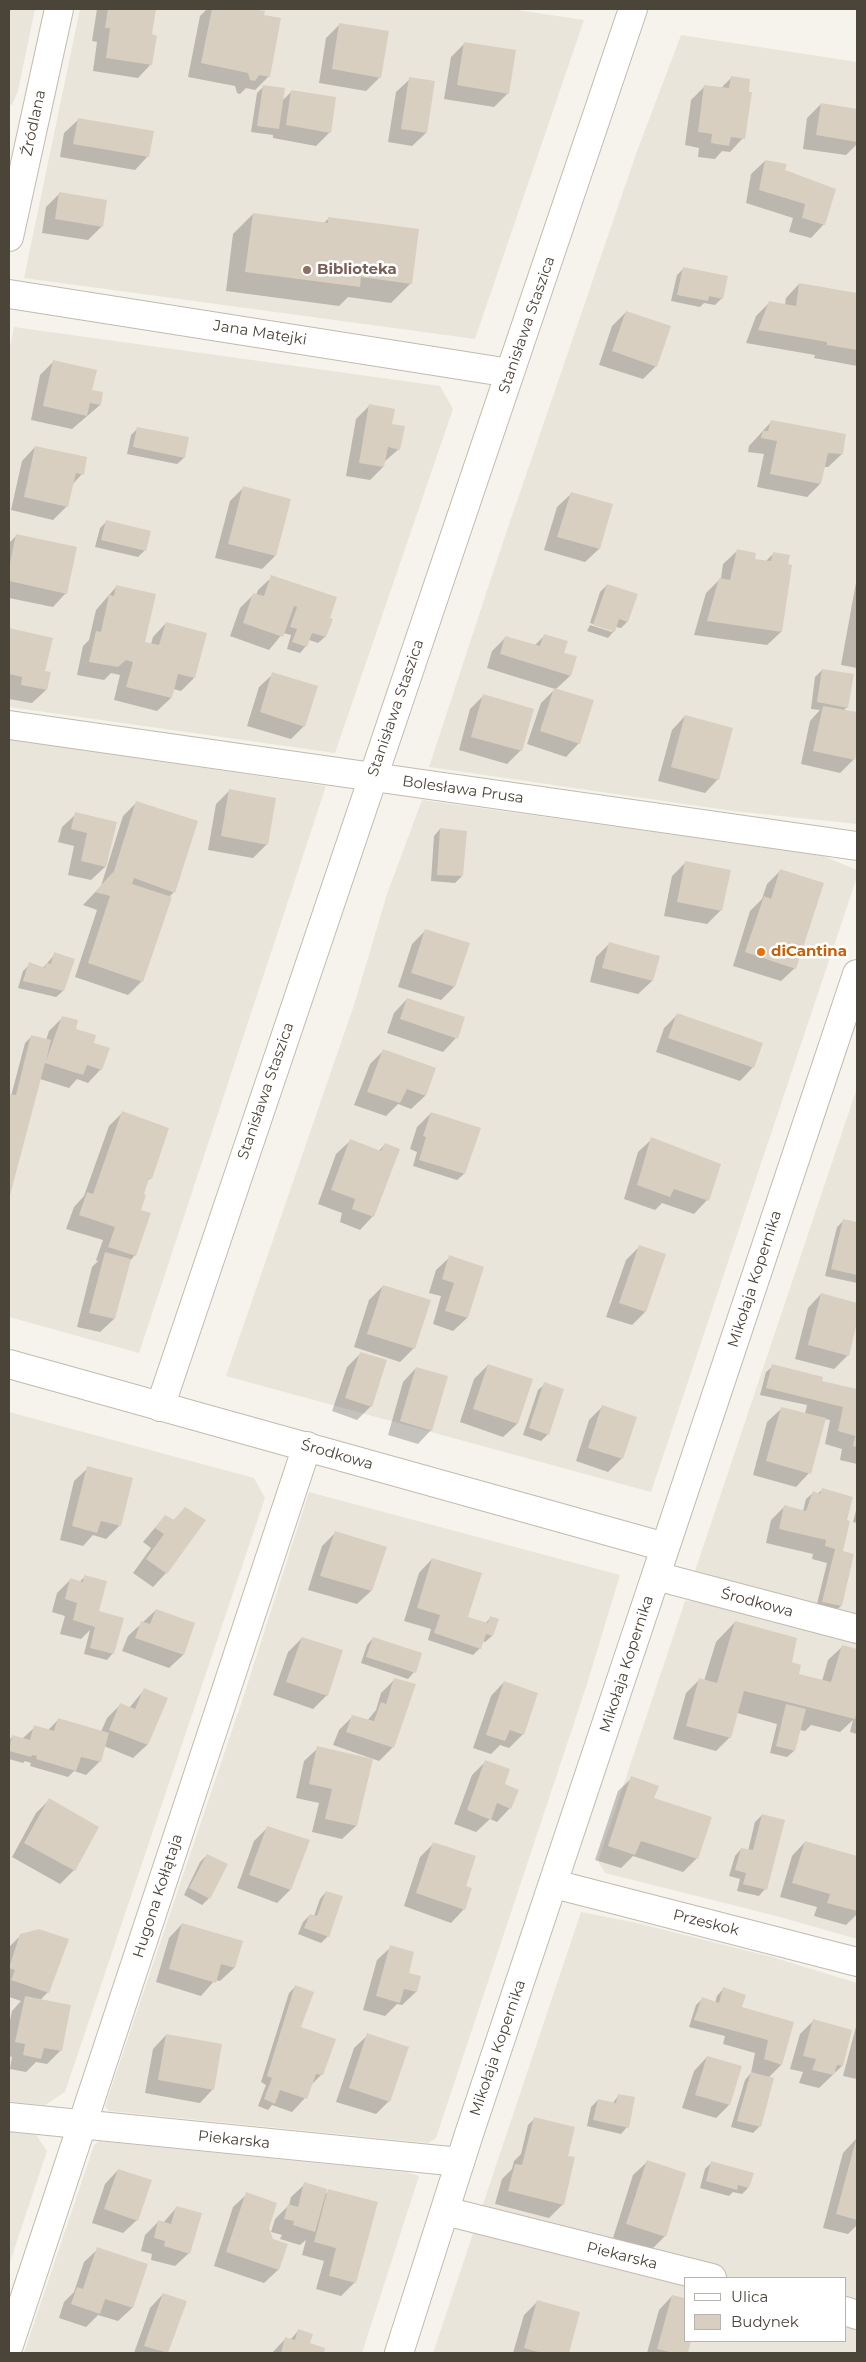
<!DOCTYPE html>
<html>
<head>
<meta charset="utf-8">
<style>
	body { margin:0 }
	#map { position:relative; width:866px; height:2362px; overflow:hidden; background:#f6f3ec; font-family:Montserrat,sans-serif }
	canvas { display:block }
	.frame { position:absolute; inset:0; border:10px solid #4b4439; pointer-events:none }
	.legend { position:absolute; left:684px; top:2277px; width:162px; height:65px; box-sizing:border-box; background:#fff; border:1px solid #b7b4b0; margin:0; padding:6px 9px; list-style:none; font-size:15px; color:#4b4439 }
	.legend li { display:flex; align-items:center; gap:10px; height:25px }
	.legend b { width:25px; border:1px solid #b7b4b0 }
</style>
</head>
<body>
<div id="map">
<canvas width="866" height="2362"></canvas>
<div class="frame"></div>
<ul class="legend">
<li><b style="height:6px;background:#fff"></b>Ulica</li>
<li><b style="height:14px;background:#d8cfc1"></b>Budynek</li>
</ul>
</div>
<script>
const context = document.querySelector('canvas').getContext('2d');
context.lineJoin = 'round';
function fill(path, color) { context.fillStyle = color; context.fill(path, 'evenodd'); }
const toPath = rows => new Path2D(rows.map(r => 'M' + r).join(''));
function trace(path, color, width, dash) { context.strokeStyle = color; context.lineWidth = width; context.lineCap = dash ? 'butt' : 'round'; context.setLineDash(dash || []); context.stroke(path); }
function label(font, color, halo, rows, align = 'center') {
  context.font = font + ' Montserrat,sans-serif'; context.lineWidth = 5; context.setLineDash([]); context.textBaseline = 'middle'; context.strokeStyle = halo; context.fillStyle = color; for (const [text, x, y, turn = 0] of rows) {
    context.save(); context.translate(x, y); context.rotate((+turn || 0) * Math.PI / 180); context.textAlign = isNaN(turn) ? turn : align; if (halo) context.strokeText(text, 0, 0); context.fillText(text, 0, 0); context.restore();
  }
}
const residential = toPath([
	[9,9,35,9,18,91,12,105,9,104],
	[80,9,510,9,584,20,475,339,24,278],
	[681,35,857,62,857,824,733,811,429,767,503,542,636,154],
	[14,327,440,386,453,409,335,753,9,707,9,352],
	[9,739,326,786,139,1353,9,1317],
	[422,800,821,855,857,870,857,877,651,1492,226,1376,354,1005,387,894],
	[857,1088,857,1621,694,1574],
	[9,1412,254,1478,265,1498,65,2092,45,2105,9,2102],
	[309,1492,620,1575,587,1684,436,2138,428,2143,109,2111,105,2106,244,1695],
	[700,1599,857,1638,857,1939,780,1917,605,1873,598,1861,685,1601],
	[581,1912,637,1923,772,1957,857,1983,857,2353,433,2353],
	[685,2278,845,2278,845,2341,685,2341],
	[9,2132,36,2135,47,2151,9,2265],
	[99,2141,406,2172,419,2176,362,2353,24,2353,94,2145]
]);
const shadow = toPath([
	[97,9,154,9,150,35,151,64,138,78,93,71,97,42,92,41],
	[207,9,246,9,263,12,269,76,255,90,246,88,240,94,237,93,235,86,188,77,200,16],
	[340,24,380,77,366,91,319,83,326,38],
	[464,44,508,93,494,107,444,99,451,57],
	[731,78,743,138,730,152,722,151,715,159,698,157,699,148,685,145,691,100,705,86,721,88],
	[410,79,426,133,412,146,388,142,396,92],
	[264,86,282,101,292,91,330,132,316,146,273,138,273,135,251,132,257,93],
	[821,104,857,110,857,144,846,155,803,149,807,118],
	[78,120,148,156,135,170,60,157,64,133],
	[765,161,784,171,824,224,811,238,789,232,793,218,746,203,751,174],
	[60,193,102,226,88,240,42,233,46,207],
	[253,214,324,223,328,219,411,283,391,303,348,297,339,306,226,291,233,234],
	[683,269,722,298,715,305,704,303,700,307,671,301,677,275],
	[799,284,857,294,857,366,814,358,815,355,746,343,756,316,769,303,785,305,786,298],
	[626,312,656,366,643,379,599,365,612,326],
	[54,361,91,391,100,405,72,429,31,420,40,375],
	[369,406,391,425,399,449,384,462,383,467,370,480,346,476,356,419],
	[771,422,842,454,828,467,823,467,820,484,807,497,757,487,764,454,748,452,749,446],
	[138,428,184,458,177,464,127,454,131,435],
	[35,447,82,474,72,485,67,506,53,520,11,510,22,461],
	[243,488,275,556,262,569,215,558,230,501],
	[571,494,599,549,585,562,544,550,557,507],
	[106,522,145,550,138,557,95,547,100,528],
	[17,535,66,593,53,607,9,598,9,543],
	[737,551,754,560,765,562,773,554,787,566,781,632,767,645,694,635,706,593,721,578,723,564],
	[272,577,331,620,325,637,318,643,309,640,306,646,300,653,287,649,291,635,283,633,269,650,230,636,240,608,254,594,256,595,258,590],
	[857,577,857,668,841,665],
	[607,585,636,595,627,622,621,628,616,627,614,631,608,638,587,631,590,625,612,632,612,630,590,623,600,592],
	[116,587,144,643,151,644,153,637,166,623,194,678,181,691,173,689,171,698,157,711,114,700,120,675,111,673,104,680,77,675,83,646,89,640,96,610],
	[9,630,51,639,44,672,46,690,32,703,9,699],
	[544,636,563,654,570,676,556,689,579,743,566,757,527,744,541,703,555,689,487,668,492,651,506,637,534,646],
	[822,670,847,707,843,711,857,714,857,742,854,759,840,773,801,764,810,721,820,710,811,709,815,677],
	[273,674,304,726,291,739,247,726,259,687],
	[483,696,521,750,507,764,459,750,470,709],
	[685,716,718,779,705,793,658,781,672,730],
	[229,791,267,844,253,858,208,850,216,804],
	[137,802,174,892,169,897,142,981,128,995,75,977,97,910,83,905,101,886,123,816],
	[76,814,115,823,105,867,91,880,68,875,74,846,58,842,62,827],
	[440,829,462,876,455,883,431,881,434,836],
	[685,863,721,910,707,924,664,916,672,876],
	[781,870,795,968,781,981,733,966,750,911,762,899,767,884],
	[426,930,454,987,441,1000,398,987,412,944],
	[609,944,658,957,652,981,638,994,590,982,596,957],
	[55,954,63,991,56,997,18,988,23,971,30,964,42,969],
	[407,999,456,1038,443,1052,387,1033,394,1013],
	[677,1015,753,1067,740,1081,656,1052,664,1028],
	[63,1017,92,1044,101,1069,88,1083,77,1079,69,1088,40,1079,9,1197,9,1095,11,1096,25,1043,32,1036,46,1040,49,1031],
	[384,1050,435,1068,425,1096,411,1109,398,1104,386,1116,354,1105,370,1064],
	[122,1113,151,1178,146,1182,140,1211,135,1255,129,1262,114,1319,100,1332,77,1327,92,1267,98,1261,96,1260,103,1240,66,1229,74,1207,84,1196,109,1126],
	[431,1113,479,1129,464,1174,457,1180,413,1166,417,1152,410,1149,417,1127],
	[652,1139,707,1200,694,1214,662,1203,655,1210,624,1199,638,1152],
	[350,1141,378,1152,385,1144,373,1216,360,1230,340,1222,342,1213,318,1204,336,1154],
	[844,1220,857,1224,857,1283,825,1276,837,1227],
	[639,1247,645,1312,632,1325,606,1317,626,1260],
	[450,1257,467,1318,453,1331,433,1324,441,1296,429,1293,436,1270],
	[383,1286,414,1348,400,1362,354,1347,369,1300],
	[821,1294,857,1304,857,1317,848,1355,834,1369,795,1359,808,1308],
	[361,1353,371,1406,357,1420,332,1411,347,1367],
	[488,1365,517,1424,503,1437,460,1422,474,1379],
	[773,1366,820,1385,823,1382,857,1390,857,1464,840,1460,842,1449,825,1444,830,1420,824,1419,809,1473,796,1487,753,1475,767,1422,781,1409,805,1414,807,1405,760,1395,766,1372],
	[416,1368,431,1430,418,1444,388,1435,403,1382],
	[545,1384,548,1434,541,1441,523,1435,538,1390],
	[602,1407,622,1458,608,1472,576,1461,589,1420],
	[88,1468,120,1525,106,1539,93,1535,83,1546,60,1540,74,1481],
	[822,1490,841,1551,853,1555,841,1606,834,1612,816,1608,827,1563,812,1559,813,1554,766,1543,771,1520,785,1506,803,1511,806,1499,813,1493,817,1494],
	[857,1507,857,1523,853,1522],
	[185,1508,166,1573,153,1587,133,1573,151,1548,143,1542,165,1516,173,1521],
	[335,1533,385,1548,371,1591,357,1604,308,1590,322,1546],
	[432,1559,465,1622,485,1624,490,1618,497,1620,492,1636,485,1642,482,1641,480,1648,473,1655,428,1640,431,1629,404,1621,419,1573],
	[85,1577,113,1653,107,1660,84,1654,90,1630,81,1639,60,1634,65,1616,52,1612,57,1593,70,1580,79,1582],
	[156,1610,194,1624,183,1655,169,1668,122,1651,128,1636],
	[735,1622,790,1663,797,1675,822,1681,828,1660,842,1647,857,1651,855,1713,857,1711,857,1734,850,1732,853,1720,840,1732,811,1725,805,1731,800,1730,794,1751,787,1757,770,1753,777,1724,737,1713,730,1737,716,1751,673,1739,686,1693,699,1680,704,1681,716,1642],
	[302,1638,327,1695,313,1709,273,1695,288,1652],
	[373,1638,414,1672,408,1679,361,1663,367,1645],
	[395,1679,393,1747,379,1761,333,1745,339,1730,352,1717,367,1721,376,1710,381,1693],
	[504,1682,523,1734,509,1748,500,1745,491,1754,473,1748,491,1696],
	[144,1690,166,1699,147,1745,133,1758,104,1746,100,1761,86,1775,74,1771,68,1777,30,1766,31,1763,25,1761,23,1763,9,1759,9,1740,13,1736,22,1739,35,1727,48,1730,58,1720,101,1732,107,1718,120,1705,129,1708],
	[318,1748,356,1826,342,1839,312,1832,319,1803,296,1798,304,1761],
	[486,1761,503,1784,510,1808,497,1822,490,1819,476,1832,454,1824,472,1775],
	[632,1778,653,1799,697,1858,683,1872,633,1856,621,1868,595,1860,618,1791],
	[49,1800,74,1870,60,1884,12,1857,36,1813],
	[762,1815,765,1889,759,1896,737,1891,740,1879,729,1876,735,1856,741,1849,748,1851,755,1822],
	[268,1827,290,1890,277,1903,237,1888,254,1841],
	[805,1842,857,1857,857,1914,846,1925,814,1916,817,1907,780,1897,792,1856],
	[434,1843,464,1909,451,1923,404,1906,420,1857],
	[207,1855,209,1898,202,1905,184,1895,200,1862],
	[326,1892,328,1936,321,1943,298,1934,303,1922,310,1915,314,1916,320,1899],
	[182,1924,242,1941,234,1968,220,1981,215,1980,201,1996,156,1982,169,1938],
	[21,1935,48,1992,40,2000,61,2050,47,2064,36,2062,26,2072,10,2069,12,2057,9,2056,9,2025,12,2011,21,2001,9,1997,9,1947],
	[391,1947,407,1974,419,1977,416,1992,402,2005,397,2004,385,2016,363,2010,377,1960],
	[296,1986,300,2028,322,2074,310,2086,305,2098,292,2112,272,2105,268,2110,258,2106,266,2085,261,2082,289,1993],
	[723,1989,741,2008,793,2023,781,2065,768,2078,760,2126,753,2133,731,2127,745,2080,751,2073,755,2053,723,2044,725,2036,689,2027,696,2005,702,1999,715,2003,717,1996],
	[814,2020,842,2066,819,2088,799,2083,803,2072,790,2069,800,2034],
	[857,2023,857,2079,843,2076],
	[166,2035,213,2089,200,2103,145,2093,153,2049],
	[368,2035,389,2101,376,2114,336,2102,354,2048],
	[707,2057,729,2105,716,2118,682,2108,694,2071],
	[619,2095,627,2127,621,2134,587,2126,591,2107,598,2100,612,2104],
	[535,2118,566,2157,563,2204,549,2218,495,2204,502,2179,512,2169,514,2161,521,2154,528,2125],
	[856,2139,857,2225,848,2234,823,2228,843,2153],
	[647,2162,665,2236,651,2250,613,2238,633,2175],
	[711,2163,748,2188,742,2194,733,2192,729,2196,700,2188,705,2169],
	[118,2170,137,2220,123,2233,92,2223,105,2184],
	[305,2184,324,2195,329,2191,355,2282,341,2296,316,2289,324,2261,302,2255,306,2240,300,2245,280,2239,282,2235,271,2232,275,2219,289,2205,291,2197],
	[247,2194,273,2240,286,2245,278,2270,264,2283,214,2266,233,2207],
	[176,2208,189,2253,175,2266,151,2260,152,2254,141,2251,145,2235,158,2222,163,2223],
	[98,2249,146,2265,132,2308,118,2321,98,2315,86,2327,59,2318,64,2302,74,2292,84,2262],
	[163,2294,185,2302,167,2353,134,2353,150,2308],
	[672,2296,685,2341,690,2341,687,2353,647,2353,659,2310],
	[538,2301,579,2313,567,2353,513,2353,524,2315],
	[298,2331,309,2344,324,2349,322,2353,272,2353,286,2338,290,2340]
]);
const building = toPath([
	[108,9,156,9,152,34,157,36,152,65,106,58,110,28,105,28],
	[212,9,252,9,265,11,264,15,281,18,270,77,259,75,255,81,250,80,248,73,201,63],
	[339,23,389,31,381,78,332,69],
	[464,42,516,50,509,94,457,85],
	[731,76,750,79,749,92,752,92,745,139,731,137,729,146,711,143,712,134,698,132,704,85,729,88],
	[409,77,435,81,427,133,401,129],
	[263,85,285,88,279,129,257,126],
	[291,90,336,97,331,133,286,125],
	[821,103,857,109,857,142,816,135],
	[78,118,154,131,149,157,73,144],
	[765,160,787,164,785,170,836,189,825,225,802,218,805,204,759,190],
	[59,192,107,200,103,227,55,219],
	[253,213,328,223,328,217,419,229,412,284,361,277,360,287,245,272],
	[683,267,728,276,723,299,709,296,708,301,677,295],
	[799,283,857,293,857,350,827,345,827,342,758,330,769,301,796,306],
	[626,311,671,326,657,367,612,351],
	[53,360,97,370,92,390,103,392,101,405,90,403,87,416,43,406],
	[369,404,395,409,392,424,405,426,400,450,388,447,384,467,359,463],
	[771,420,846,434,843,454,828,453,821,484,770,474,777,441,761,438,763,431,768,431],
	[137,427,189,437,185,458,133,447],
	[35,446,87,457,84,475,76,473,68,507,24,497],
	[243,486,291,499,276,556,228,544],
	[571,492,613,504,600,549,557,537],
	[106,520,151,531,146,551,101,540],
	[16,534,77,547,67,594,9,581,9,568],
	[737,549,756,553,755,559,771,561,773,552,790,555,788,564,792,565,782,632,707,621,719,578,730,580],
	[271,575,337,597,330,618,333,619,326,637,312,633,307,647,292,642,297,629,290,627,297,607,294,606,283,637,243,623,253,593,264,596],
	[607,584,638,594,628,622,619,619,615,632,593,625],
	[116,585,156,594,145,642,159,645,166,622,207,633,195,678,178,674,172,698,126,687,133,662,126,660,118,667,89,662,96,631,101,632,109,595,114,596],
	[9,628,53,638,45,671,51,672,47,690,21,685,22,677,9,674],
	[544,634,568,641,564,653,577,656,571,676,500,654,505,636,540,646],
	[822,669,854,674,848,708,817,702],
	[272,672,318,686,305,727,260,712],
	[554,688,594,700,580,744,540,731],
	[483,694,534,709,522,751,471,737],
	[823,706,857,712,857,749,855,760,813,751],
	[685,715,733,728,719,780,671,767],
	[229,789,276,798,268,845,221,836],
	[136,801,198,821,175,893,134,878,132,884,172,897,143,982,88,963,110,896,95,892,114,871],
	[75,812,117,822,106,867,81,861,87,833,71,829],
	[440,828,467,831,463,876,437,875],
	[685,861,731,870,722,911,677,902],
	[780,869,824,883,796,969,745,952,764,896,771,899],
	[425,929,470,943,455,987,411,973],
	[609,942,660,956,653,981,602,968],
	[54,952,75,959,64,991,23,981,29,962,45,968,46,963,51,964],
	[407,998,465,1017,458,1039,400,1019],
	[677,1013,763,1043,754,1068,668,1038],
	[62,1016,78,1020,76,1029,96,1035,94,1043,110,1048,102,1070,87,1065,83,1075,45,1063,9,1199,9,1094,16,1095,31,1035,51,1040,46,1061],
	[383,1049,436,1068,426,1096,407,1089,400,1103,367,1092],
	[122,1111,169,1128,152,1179,149,1178,144,1194,146,1195,141,1210,151,1213,136,1256,108,1247,115,1227,79,1215,87,1192,93,1194],
	[431,1112,481,1128,465,1174,419,1160,426,1137,423,1136],
	[651,1137,721,1164,709,1201,674,1189,670,1197,637,1185],
	[350,1139,381,1151,385,1143,400,1149,374,1217,352,1209,355,1199,331,1190],
	[843,1219,857,1222,857,1275,831,1269],
	[639,1245,666,1254,646,1312,619,1303],
	[105,1252,131,1259,115,1319,89,1313],
	[449,1255,484,1267,468,1318,445,1311,454,1283,442,1279],
	[383,1285,431,1300,415,1349,367,1334],
	[821,1293,857,1303,857,1322,849,1356,808,1345],
	[360,1352,387,1360,372,1407,345,1398],
	[488,1364,533,1379,518,1424,473,1409],
	[772,1364,823,1377,822,1381,857,1389,857,1447,853,1446,855,1436,838,1431,843,1407,766,1388],
	[416,1367,448,1376,432,1431,400,1421],
	[544,1382,564,1389,549,1435,529,1428],
	[602,1405,637,1417,623,1459,588,1448],
	[781,1407,826,1418,811,1474,766,1461],
	[87,1466,133,1478,121,1526,101,1521,97,1533,72,1526],
	[822,1488,853,1497,847,1520,850,1521,843,1551,854,1554,842,1606,822,1602,835,1549,825,1546,826,1540,779,1529,784,1505,806,1511,813,1491,820,1494],
	[185,1507,206,1520,167,1574,146,1559,164,1534,155,1528,165,1515,174,1520],
	[335,1531,387,1547,372,1591,320,1576],
	[432,1558,482,1573,468,1617,488,1623,490,1616,499,1619,493,1636,486,1634,481,1649,434,1633,440,1615,417,1608],
	[84,1575,107,1581,99,1611,124,1618,114,1654,90,1648,95,1627,73,1620,77,1603,65,1599,70,1578,83,1582],
	[156,1609,195,1623,184,1655,135,1638,141,1621,150,1624],
	[735,1621,797,1638,792,1662,801,1665,799,1674,831,1682,842,1645,857,1649,857,1711,855,1719,744,1691,731,1738,686,1726,699,1678,717,1683],
	[302,1637,343,1650,328,1696,286,1682],
	[373,1637,422,1653,416,1673,366,1657],
	[394,1678,416,1684,394,1748,346,1732,352,1715,374,1721,381,1702,386,1704],
	[504,1681,538,1693,524,1735,510,1730,505,1741,486,1735],
	[144,1688,168,1698,148,1745,109,1730,120,1703,135,1709],
	[786,1704,806,1709,795,1751,776,1746],
	[58,1718,109,1733,101,1762,81,1757,76,1771,36,1759,37,1756,32,1755,31,1757,9,1751,12,1735,30,1740,34,1725,54,1731],
	[317,1746,373,1759,357,1826,325,1819,332,1789,309,1784],
	[485,1760,510,1769,505,1784,519,1790,511,1809,497,1803,491,1820,467,1810],
	[631,1776,659,1786,654,1798,712,1817,698,1859,641,1841,635,1855,608,1846],
	[49,1798,99,1827,75,1871,24,1843],
	[762,1814,785,1820,767,1890,743,1884,746,1873,735,1870,741,1848,753,1850],
	[267,1826,310,1840,291,1890,249,1875],
	[805,1841,857,1856,857,1911,827,1903,830,1894,792,1883],
	[433,1842,476,1856,466,1886,472,1888,465,1910,416,1893],
	[207,1854,228,1864,210,1899,189,1888],
	[326,1891,343,1896,329,1937,304,1928,310,1914,317,1916],
	[182,1923,243,1941,235,1968,221,1964,216,1983,169,1969],
	[39,1929,69,1939,49,1993,11,1980,15,1970,9,1968,20,1934],
	[390,1945,414,1952,409,1973,421,1976,417,1992,404,1989,400,2003,376,1996],
	[295,1985,314,1992,301,2027,336,2039,323,2075,316,2074,307,2099,280,2090,275,2104,264,2099,272,2078,267,2076],
	[723,1987,746,1995,742,2007,794,2022,782,2065,764,2059,768,2040,694,2020,702,1997,719,2003],
	[25,1996,71,2005,62,2051,44,2048,41,2059,23,2055,25,2044,15,2042],
	[813,2019,852,2030,843,2066,837,2065,834,2075,812,2070,816,2059,803,2056],
	[367,2033,409,2047,390,2102,349,2088],
	[166,2034,222,2044,214,2090,158,2080],
	[707,2056,742,2066,730,2105,695,2095],
	[751,2072,774,2078,761,2127,737,2121],
	[618,2094,635,2097,629,2128,593,2120,598,2099,616,2103],
	[534,2117,575,2127,568,2156,575,2157,564,2205,508,2191,515,2164,522,2165],
	[857,2136,857,2220,836,2214],
	[647,2160,686,2173,666,2237,626,2224],
	[711,2161,754,2173,749,2188,738,2185,737,2190,706,2181],
	[118,2169,152,2180,138,2221,104,2209],
	[304,2182,327,2189,315,2232,293,2225,294,2221,284,2219,288,2204,298,2207],
	[328,2189,378,2202,356,2283,329,2276,336,2248,314,2242],
	[246,2192,277,2203,269,2228,273,2239,288,2244,279,2270,226,2252],
	[176,2206,202,2213,190,2254,164,2246,165,2241,154,2238,158,2220,171,2224],
	[97,2247,148,2264,133,2308,105,2299,100,2314,71,2304,77,2287,83,2289],
	[163,2293,187,2301,168,2353,144,2346],
	[672,2295,685,2298,685,2341,691,2341,688,2353,674,2353,657,2349],
	[537,2300,580,2312,569,2353,542,2353,524,2348],
	[298,2329,313,2334,310,2343,325,2348,324,2353,281,2353,285,2337,295,2340]
]);
const minor = toPath([
	[9,237,59,9],
	[9,294,510,373],
	[9,725,857,846],
	[9,1364,665,1547],
	[160,1407,633,9],
	[656,1576,857,1629],
	[554,1884,857,1962],
	[9,2117,460,2162],
	[445,2211,712,2278],
	[845,2311,857,2315],
	[9,2345,307,1446]
]);
const tertiary = toPath([
	[399,2353,470,2131,857,974]
]);
const markers = [
	[307,270,5,"#8d6e63"],
	[761,952,5,"#e8710a"]
];
const streetNames = [
	["Źródlana",34,123,-78],
	["Stanisława Staszica",527,325,-71],
	["Jana Matejki",260,333,9],
	["Stanisława Staszica",396,708,-71],
	["Bolesława Prusa",463,790,8],
	["Stanisława Staszica",266,1091,-71],
	["Mikołaja Kopernika",755,1279,-72],
	["Środkowa",337,1455,16],
	["Środkowa",757,1603,15],
	["Mikołaja Kopernika",627,1664,-72],
	["Hugona Kołłątaja",158,1896,-72],
	["Przeskok",706,1923,14],
	["Mikołaja Kopernika",498,2048,-71],
	["Piekarska",234,2140,6],
	["Piekarska",622,2256,14]
];
const educationNames = [
	["Biblioteka",317,270]
];
const foodNames = [
	["diCantina",771,952]
];
fill(residential, '#eae5da');
fill(shadow, '#0003');
fill(building, '#d8cfc1');
trace(minor, '#c2bbae', 30);
trace(tertiary, '#c2bbae', 30);
trace(minor, '#fff', 28);
trace(tertiary, '#fff', 28);
for (const [x, y, r, color] of markers) { const dot = new Path2D(); dot.arc(x, y, r, 0, 2 * Math.PI); context.fillStyle = color; context.fill(dot); trace(dot, '#fff', 2); }
label('15px', '#4b4439', '#fff', streetNames);
label('bold 15px', '#785e54', '#fff', educationNames, 'left');
label('bold 15px', '#c56008', '#fff', foodNames, 'left');
</script>
</body>
</html>
